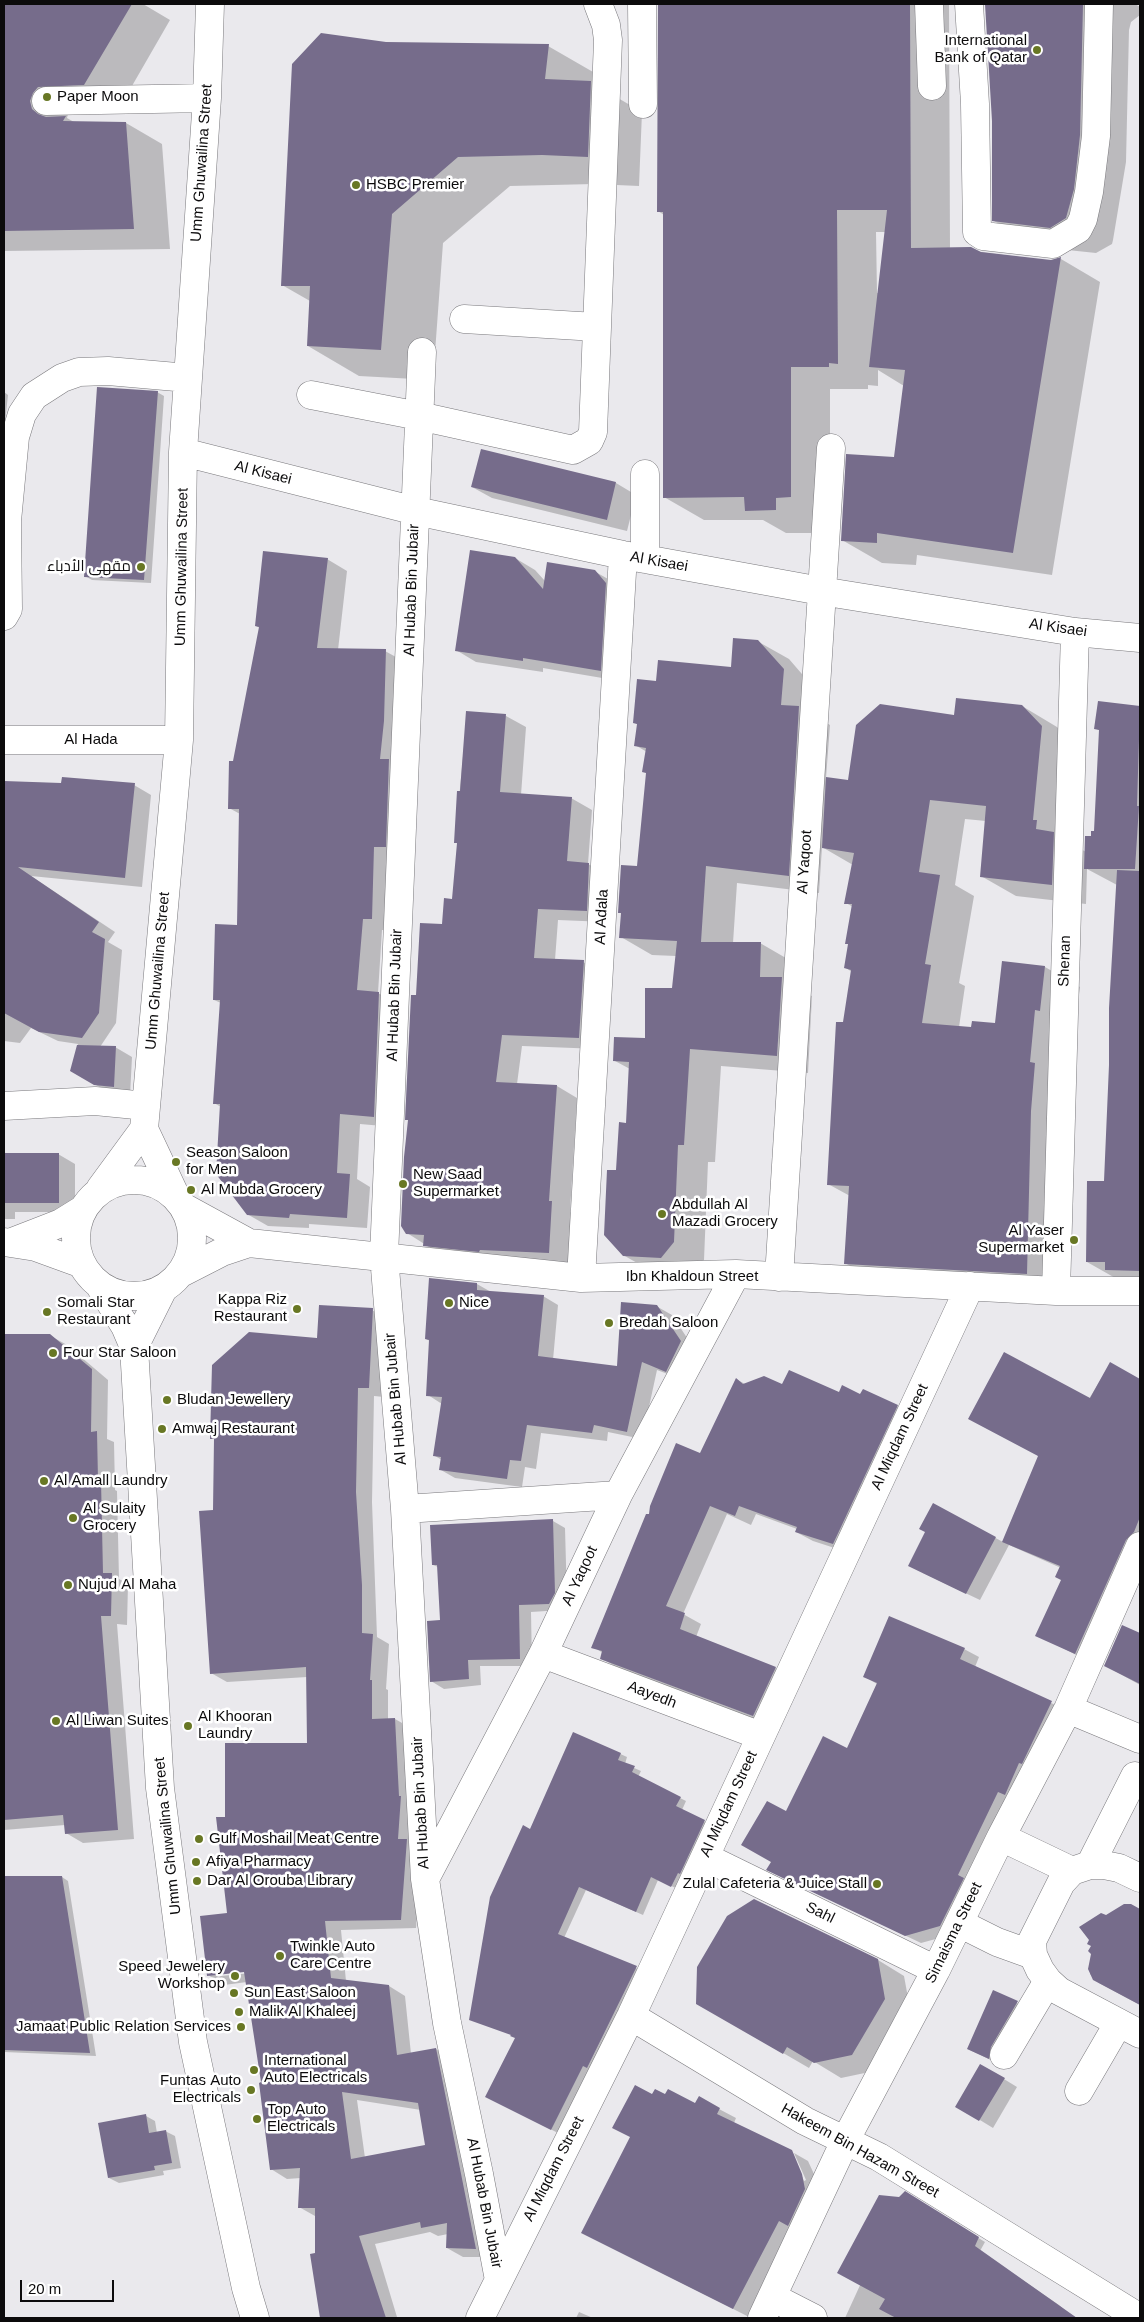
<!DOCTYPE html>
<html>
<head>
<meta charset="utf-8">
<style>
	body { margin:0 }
	#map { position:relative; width:1144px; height:2322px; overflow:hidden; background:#eae9ed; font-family:Arial,sans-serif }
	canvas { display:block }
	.frame { position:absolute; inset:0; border:5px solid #0c0b0c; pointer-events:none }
	.scale { position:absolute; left:20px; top:2280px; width:94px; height:22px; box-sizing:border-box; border:2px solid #0c0b0c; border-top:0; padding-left:6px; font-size:15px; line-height:18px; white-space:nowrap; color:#0c0b0c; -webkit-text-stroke:4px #fff; paint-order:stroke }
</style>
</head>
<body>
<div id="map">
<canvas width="1144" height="2322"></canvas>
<div class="frame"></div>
<div class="scale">20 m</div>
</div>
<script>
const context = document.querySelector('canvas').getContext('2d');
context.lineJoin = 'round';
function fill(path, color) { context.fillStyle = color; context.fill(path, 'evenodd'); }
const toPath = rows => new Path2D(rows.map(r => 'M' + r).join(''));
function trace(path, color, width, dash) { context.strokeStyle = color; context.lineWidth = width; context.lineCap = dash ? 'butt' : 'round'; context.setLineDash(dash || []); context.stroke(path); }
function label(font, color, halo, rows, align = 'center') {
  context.font = font + ' Arial,Cairo,sans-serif'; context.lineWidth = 5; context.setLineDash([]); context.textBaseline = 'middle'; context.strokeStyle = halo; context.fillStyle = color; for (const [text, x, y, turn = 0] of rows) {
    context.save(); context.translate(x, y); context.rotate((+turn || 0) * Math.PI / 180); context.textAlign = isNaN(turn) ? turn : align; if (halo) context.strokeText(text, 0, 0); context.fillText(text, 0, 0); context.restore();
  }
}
const shadow = toPath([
	[4,4,143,4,170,20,121,105,68,114,67,118,74,122,126,123,162,144,170,249,4,251],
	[659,4,949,4,950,248,1051,261,1061,259,1100,282,1052,575,917,555,916,565,882,563,842,540,896,458,904,386,878,370,878,386,868,385,868,389,830,389,830,519,815,533,786,533,763,520,704,520,664,497,664,215,658,211],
	[876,232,886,232,879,293,877,293],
	[986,4,1135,4,1140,7,1140,15,1131,22,1129,30,1126,162,1113,240,1112,244,1096,253,1039,247,994,221,994,121],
	[386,43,548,46,600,76,599,87,642,112,639,186,594,184,510,186,443,243,433,380,359,376,308,346,310,301,282,285],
	[4,392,8,395,4,432],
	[157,392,164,396,151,583,92,580,85,576],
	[482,450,616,483,636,495,627,531,492,498,472,487],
	[515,558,535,570,545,581,594,571,615,583,620,681,543,668,543,672,476,662,456,650],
	[327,559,347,571,338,650,385,651,405,662,392,930,382,930,378,993,399,1005,394,1127,360,1124,357,1179,370,1187,367,1228,309,1224,309,1228,268,1226,247,1214,221,1107,214,1103,221,1003,214,1000,238,926,240,814,229,808,234,763,260,628,256,626],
	[757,641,789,659,814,688,812,714,830,725,826,778,849,781,956,716,1022,706,1057,727,1076,747,1071,843,1086,852,1095,832,1100,731,1096,728,1100,703,1140,708,1140,1287,1117,1279,1087,1262,1105,1182,1117,885,1087,869,1086,904,1016,896,981,876,986,821,965,819,955,885,974,896,959,983,965,986,959,1027,973,1028,996,1025,1003,963,1045,967,1080,987,1074,1030,1062,1293,880,1283,845,1263,850,1196,828,1184,844,1024,852,972,846,968,853,907,846,903,853,865,822,847,819,893,737,883,733,943,760,943,791,961,791,984,812,996,808,1073,721,1066,715,1162,708,1162,704,1260,692,1275,655,1273,623,1255,617,1171,627,1124,630,1069,615,1061,646,1040,673,989,676,956,652,955,621,937,622,914,619,912,638,868,647,774,647,752,635,745,638,725,634,722,657,683,732,669],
	[467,713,506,716,526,727,521,795,571,798,592,810,588,864,610,876,607,922,558,920,555,960,583,962,604,973,599,1049,522,1046,517,1084,557,1086,577,1098,570,1212,572,1214,569,1264,445,1257,407,1233,409,1120,417,997,453,900,458,844,455,842],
	[4,782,134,785,151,795,142,887,31,876,115,932,108,942,122,950,116,1023,100,1047,115,1047,132,1057,130,1096,112,1094,71,1071,78,1044,58,1041,31,1028,20,1043,4,1041],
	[4,1152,7,1154,58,1154,75,1164,75,1212,15,1212,15,1219,4,1219],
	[430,1279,477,1284,491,1292,543,1296,558,1305,553,1360,618,1368,656,1306,672,1315,695,1350,681,1379,657,1370,642,1439,608,1432,607,1441,541,1433,536,1469,525,1467,522,1487,455,1478,441,1470,442,1460,435,1456,442,1404,428,1395,430,1341,426,1339],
	[372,1310,388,1319,384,1397,374,1396,372,1502,377,1637,389,1644,386,1689,388,1690,388,1719,395,1719,411,1728,422,1850,416,1928,341,1930,346,1981,389,1986,405,1996,411,2054,436,2049,452,2058,491,2257,463,2257,447,2248,448,2234,438,2236,430,2232,375,2244,397,2317,456,2318,321,2318,312,2255,317,2254,315,2216,299,2207,301,2178,287,2179,271,2169,262,2084,247,1982,224,1985,208,1975,229,1914,227,1818,308,1744,307,1677,227,1682,211,1673,216,1440,211,1438,318,1340],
	[250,1970,251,1973,221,1976,221,1973],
	[357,2100,421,2110,427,2146,365,2158],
	[4,1335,49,1335,67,1345,108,1380,107,1439,114,1442,115,1490,117,1491,119,1579,128,1584,127,1625,117,1624,134,1839,83,1843,66,1833,65,1825,4,1830,4,1559,6,1559],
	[1110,1364,1140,1380,1140,1554,1092,1663,1037,1635,1063,1580,1061,1568,1009,1545,980,1600,923,1573,926,1532,934,1505,1003,1542],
	[736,1379,745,1384,783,1386,861,1395,897,1406,913,1415,850,1553,813,1541,796,1532,797,1529,756,1514,751,1525,727,1514,683,1614,701,1624,696,1637,775,1668,792,1678,770,1725,618,1668,601,1658,603,1653,593,1647,651,1515,701,1455],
	[553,1521,565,1528,567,1600,562,1610,531,1612,532,1666,480,1666,481,1685,444,1689,431,1681,441,1621,438,1567,433,1565],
	[890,1618,964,1649,979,1657,975,1667,1066,1710,954,1934,921,1943,782,1877,773,1862,786,1813,848,1750,877,1684,865,1677],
	[1123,1627,1140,1635,1140,1685,1106,1666],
	[574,1733,627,1757,625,1764,641,1771,638,1777,686,1801,682,1810,711,1825,678,1889,658,1880,643,1915,586,1890,564,1938,643,1971,558,2133,493,2100,516,2038,531,1830],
	[4,1877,62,1877,68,1881,96,2056,4,2052],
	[1136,1908,1140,1910,1140,2005,1099,1983,1090,1974,1093,1953,1106,1916],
	[878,1960,904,1976,911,2014,879,2070,841,2078,813,2061,809,2068,697,2003],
	[994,1992,1031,2010,1003,2066,968,2049],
	[981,2065,1017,2087,993,2128,957,2106],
	[653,2096,666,2096,719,2109,736,2118,734,2123,791,2151,804,2181,806,2180,794,2153,808,2161,819,2185,751,2318,583,2233],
	[146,2116,155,2121,157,2133,165,2131,175,2136,181,2168,163,2171,164,2175,119,2183,109,2178],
	[905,2193,985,2242,980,2251,1059,2305,1074,2318,845,2318,900,2198],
	[579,2312,593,2318,576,2318]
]);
const building = toPath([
	[4,4,132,4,84,85,38,87,33,93,30,101,32,109,38,114,46,117,66,116,63,121,126,122,134,229,4,231],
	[658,4,910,4,911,248,971,247,981,252,1051,260,1061,257,1013,553,877,533,877,543,841,541,846,454,894,457,905,370,869,367,887,210,837,210,838,364,829,363,829,367,791,367,791,497,776,498,776,510,745,511,744,497,663,498,663,212,657,212],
	[985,4,1083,4,1080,135,1074,189,1066,218,1050,228,992,221,992,121],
	[321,33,386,42,549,44,545,79,591,81,588,157,542,155,458,157,392,214,381,350,307,346,310,286,281,286,292,64],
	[97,387,158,391,144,580,84,577],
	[481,449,616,482,607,520,471,487],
	[470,550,515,557,543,589,547,562,595,570,606,583,601,671,523,658,523,661,455,651],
	[263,551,328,558,317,648,386,649,384,721,380,759,389,759,386,847,374,847,372,919,363,919,357,990,379,992,374,1117,340,1114,337,1173,350,1174,347,1218,290,1214,289,1218,247,1215,216,1174,220,1104,213,1104,220,1000,213,1000,215,924,237,925,239,809,228,809,229,761,233,761,259,627,255,626],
	[733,638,758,640,784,669,781,705,799,706,789,876,706,866,701,942,761,942,760,977,782,977,777,1056,690,1049,684,1145,678,1145,674,1242,661,1258,623,1256,604,1235,607,1170,616,1170,619,1122,626,1123,629,1062,613,1061,614,1037,645,1038,645,988,672,988,677,941,619,938,621,913,618,913,621,865,637,866,646,773,642,772,646,748,634,746,637,724,633,723,637,679,656,681,658,660,731,667],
	[956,698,1022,705,1042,726,1033,820,1037,820,1036,829,1054,832,1052,885,980,877,986,806,930,800,919,872,940,875,925,964,931,965,922,1023,971,1027,972,1021,995,1023,1002,961,1045,966,1040,1011,1035,1010,1030,1062,1035,1063,1031,1111,1027,1274,844,1264,849,1186,827,1185,836,1022,843,1022,851,970,844,968,848,944,845,944,852,904,844,904,854,853,822,848,826,777,848,780,856,725,880,704,954,715],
	[1098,701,1140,706,1137,806,1139,806,1135,869,1084,869,1085,836,1091,836,1091,831,1094,831,1099,730,1094,729],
	[466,711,506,714,500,792,572,797,567,861,589,863,587,911,538,909,534,958,584,960,579,1038,502,1035,496,1082,557,1085,549,1201,552,1201,549,1253,480,1250,479,1252,423,1246,424,1235,406,1234,401,1226,404,1157,408,1120,405,1120,411,995,416,995,420,923,442,924,444,898,452,899,457,843,454,843,457,791,460,791],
	[62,777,135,783,125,878,18,867,99,922,92,932,105,939,99,1013,82,1038,39,1032,4,1013,4,781,61,783],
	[1117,870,1140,871,1140,1271,1105,1270,1105,1262,1086,1262,1087,1181,1104,1181,1109,1065,1109,1008],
	[77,1045,116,1046,114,1087,94,1085,70,1071],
	[4,1153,59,1153,59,1203,4,1203],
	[429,1278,477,1283,477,1290,544,1295,538,1356,617,1366,621,1302,657,1305,681,1341,666,1372,642,1362,627,1432,594,1425,592,1433,527,1425,521,1461,510,1460,507,1479,439,1470,441,1457,433,1456,442,1397,426,1396,429,1340,425,1339],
	[319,1305,373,1308,369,1388,358,1388,356,1492,362,1585,362,1633,373,1634,370,1680,372,1680,372,1719,395,1718,399,1796,401,1796,398,1839,407,1839,401,1920,325,1921,331,1978,389,1985,397,2055,436,2048,476,2249,446,2248,447,2223,421,2228,420,2222,359,2236,386,2318,320,2318,310,2254,315,2253,315,2208,298,2208,300,2168,270,2170,259,2083,261,2082,244,1972,207,1976,200,1916,227,1913,216,1817,225,1817,225,1743,307,1743,306,1667,210,1674,199,1511,213,1510,214,1439,210,1439,212,1365,249,1332,317,1338],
	[342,2092,418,2103,425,2145,351,2159],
	[4,1334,50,1334,92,1369,91,1432,97,1431,98,1480,101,1480,103,1573,112,1573,111,1616,101,1616,118,1830,65,1834,63,1815,4,1820],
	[1004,1352,1090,1398,1110,1362,1140,1379,1140,1517,1134,1532,1126,1540,1075,1654,1035,1636,1061,1580,1055,1577,1060,1566,1002,1542,1038,1456,968,1419],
	[789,1370,839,1392,842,1385,860,1394,863,1389,898,1405,833,1544,795,1532,797,1527,739,1506,735,1516,710,1506,666,1606,685,1613,680,1629,776,1667,753,1716,600,1659,602,1651,591,1648,646,1514,649,1514,650,1506,676,1443,700,1453,736,1378,743,1384,764,1376,782,1384],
	[933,1503,996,1537,966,1594,908,1566,925,1532,919,1529],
	[553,1519,555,1593,549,1604,519,1605,520,1659,468,1660,469,1679,430,1682,427,1621,440,1620,437,1565,432,1565,430,1525],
	[889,1616,965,1648,960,1659,1052,1701,1022,1764,1019,1763,1005,1795,998,1792,958,1875,964,1878,940,1926,905,1936,766,1870,771,1862,741,1845,767,1801,786,1811,823,1736,847,1748,877,1683,863,1677],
	[1122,1625,1140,1633,1140,1684,1104,1666],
	[573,1732,621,1753,618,1760,635,1766,632,1772,681,1797,676,1806,705,1820,680,1874,678,1873,671,1887,651,1877,636,1912,579,1887,558,1934,637,1966,587,2068,583,2066,551,2130,485,2097,515,2038,510,2036,511,2035,469,2020,490,1897,523,1825,530,1829],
	[4,1876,62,1876,90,2053,4,2050],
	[754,1899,878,1959,885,1999,852,2055,814,2063,787,2047,783,2054,696,2004,697,1967,727,1916],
	[1124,1904,1131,1904,1140,1909,1140,2005,1093,1980,1088,1969,1091,1954,1088,1951,1091,1946,1087,1944,1089,1940,1079,1927,1101,1913,1106,1915],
	[993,1990,1018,2001,991,2047,989,2059,967,2049],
	[980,2064,1005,2078,979,2121,955,2107],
	[635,2085,652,2094,655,2089,665,2094,668,2089,695,2103,699,2096,720,2108,717,2114,792,2150,802,2174,805,2189,788,2226,779,2221,733,2309,581,2233,630,2137,612,2128],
	[146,2114,149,2133,166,2130,172,2163,154,2166,155,2170,108,2178,98,2123],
	[905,2191,979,2237,975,2246,1077,2318,896,2318,879,2309,885,2299,837,2273,879,2195,899,2197]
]);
const minor = toPath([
	[642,4,643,104],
	[929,4,932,86],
	[969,4,975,104,977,232,983,236,1053,244,1078,229,1083,219,1089,192,1096,136,1099,4],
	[46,101,207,98],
	[464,319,596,327],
	[422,352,384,1256,405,1509,425,1879,447,2023,479,2174,499,2280],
	[311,395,419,416,573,450,589,441,593,432,608,40,606,25,598,4],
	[183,452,416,511,623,555,821,591,1075,632,1140,638],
	[645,474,645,559],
	[4,616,8,609,7,521,15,437,22,414,34,396,62,378,79,372,108,371,188,378],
	[4,740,179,740],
	[4,1106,95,1101,146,1106],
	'76 1238a58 58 0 1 1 116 0a58 58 0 1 1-116 0Z',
	[100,1189,144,1129],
	[176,1197,144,1129,179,740,183,452,207,98,210,4],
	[185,1208,249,1243,581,1278,736,1274,1056,1291,1140,1291],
	[4,1242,36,1247,80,1263],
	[12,1242,61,1223,82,1210],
	[181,1273,222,1252,249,1243],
	[779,1277,831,448],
	[581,1278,623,555],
	[100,1286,125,1326,134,1347,160,1788,193,2042,246,2288,255,2318],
	[1056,1291,1075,632],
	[134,1347,163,1289],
	[405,1509,618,1495],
	[543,1654,761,1736],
	[1068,1709,1140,1739],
	[1001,1837,1072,1871],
	[705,1857,936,1970],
	[1090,1865,1135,1776],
	[1140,1878,1119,1868,1104,1865,1090,1865,1072,1871,1061,1883,1032,1941,1033,1955,1040,1970,1048,1981,1059,1991,1140,2034],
	[425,1879,543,1654,618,1495,736,1274],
	[959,1923,997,1942,1033,1955],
	[631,2016,805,2121,879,2157,1140,2318],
	[1004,2055,1048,1981],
	[1079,2091,1118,2024],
	[772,2297,813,2318],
	[480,2318,631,2016,970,1286],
	[762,2318,845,2141,936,1970,1001,1837,1068,1709,1140,1546]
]);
const markers = [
	[1037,50,5,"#687724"],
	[47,97,5,"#687724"],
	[356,185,5,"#687724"],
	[141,567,5,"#687724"],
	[176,1162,5,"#687724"],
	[403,1184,5,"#687724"],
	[191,1190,5,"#687724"],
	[662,1214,5,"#687724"],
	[1074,1240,5,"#687724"],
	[449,1303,5,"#687724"],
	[297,1309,5,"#687724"],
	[47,1312,5,"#687724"],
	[609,1323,5,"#687724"],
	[53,1353,5,"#687724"],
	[167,1400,5,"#687724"],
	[162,1429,5,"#687724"],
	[44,1481,5,"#687724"],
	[73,1518,5,"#687724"],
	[68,1585,5,"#687724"],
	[56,1721,5,"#687724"],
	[188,1726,5,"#687724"],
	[199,1839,5,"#687724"],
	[196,1862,5,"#687724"],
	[197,1881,5,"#687724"],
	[877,1884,5,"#687724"],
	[280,1956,5,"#687724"],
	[235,1976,5,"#687724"],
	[234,1993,5,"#687724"],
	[239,2012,5,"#687724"],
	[241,2027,5,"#687724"],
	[254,2070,5,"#687724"],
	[251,2090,5,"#687724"],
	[257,2119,5,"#687724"]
];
const poiNames = [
	["International",1027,41,"right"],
	["Bank of Qatar",1027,58,"right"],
	["Paper Moon",57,97],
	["HSBC Premier",366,185],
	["مقهى الأدباء",131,567,"right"],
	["Season Saloon",186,1153],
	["for Men",186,1170],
	["New Saad",413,1175],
	["Supermarket",413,1192],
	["Al Mubda Grocery",201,1190],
	["Abdullah Al",672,1205],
	["Mazadi Grocery",672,1222],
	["Al Yaser",1064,1231,"right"],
	["Supermarket",1064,1248,"right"],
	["Kappa Riz",287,1300,"right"],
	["Restaurant",287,1317,"right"],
	["Somali Star",57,1303],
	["Restaurant",57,1320],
	["Nice",459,1303],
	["Bredah Saloon",619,1323],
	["Four Star Saloon",63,1353],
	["Bludan Jewellery",177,1400],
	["Amwaj Restaurant",172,1429],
	["Al Amall Laundry",54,1481],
	["Al Sulaity",83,1509],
	["Grocery",83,1526],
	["Nujud Al Maha",78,1585],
	["Al Khooran",198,1717],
	["Laundry",198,1734],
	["Al Liwan Suites",66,1721],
	["Gulf Moshail Meat Centre",209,1839],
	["Afiya Pharmacy",206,1862],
	["Dar Al Orouba Library",207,1881],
	["Zulal Cafeteria & Juice Stall",867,1884,"right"],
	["Twinkle Auto",290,1947],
	["Care Centre",290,1964],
	["Speed Jewelery",225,1967,"right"],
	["Workshop",225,1984,"right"],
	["Sun East Saloon",244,1993],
	["Malik Al Khaleej",249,2012],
	["Jamaat Public Relation Services",231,2027,"right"],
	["International",264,2061],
	["Auto Electricals",264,2078],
	["Funtas Auto",241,2081,"right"],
	["Electricals",241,2098,"right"],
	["Top Auto",267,2110],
	["Electricals",267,2127]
];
const streetNames = [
	["Umm Ghuwailina Street",202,163,-86],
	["Al Kisaei",263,473,14],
	["Al Kisaei",659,562,10],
	["Umm Ghuwailina Street",182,567,-89],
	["Al Hubab Bin Jubair",412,590,-88],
	["Al Kisaei",1058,628,8],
	["Al Hada",91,740],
	["Al Yaqoot",805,862,-86],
	["Al Adala",602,917,-87],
	["Shenan",1065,961,-88],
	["Umm Ghuwailina Street",158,971,-85],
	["Al Hubab Bin Jubair",395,995,-88],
	["Ibn Khaldoun Street",692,1277],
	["Al Hubab Bin Jubair",396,1399,-95],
	["Al Miqdam Street",900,1437,-65],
	["Al Yaqoot",580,1576,-65],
	["Aayedh",652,1695,21],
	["Al Hubab Bin Jubair",421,1803,-93],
	["Al Miqdam Street",729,1804,-65],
	["Umm Ghuwailina Street",168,1836,-96],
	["Sahl",820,1913,26],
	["Simaisma Street",954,1933,-64],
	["Hakeem Bin Hazam Street",860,2151,29],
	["Al Miqdam Street",554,2169,-63],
	["Al Hubab Bin Jubair",484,2203,79]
];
fill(shadow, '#0003');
fill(building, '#766c8b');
trace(minor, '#79787c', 29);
trace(minor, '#fff', 28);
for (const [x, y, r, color] of markers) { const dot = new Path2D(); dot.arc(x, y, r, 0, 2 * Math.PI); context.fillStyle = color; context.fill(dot); trace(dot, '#fff', 2); }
label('15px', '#0c0b0c', '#fff', poiNames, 'left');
label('15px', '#0c0b0c', '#fff', streetNames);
</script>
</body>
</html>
